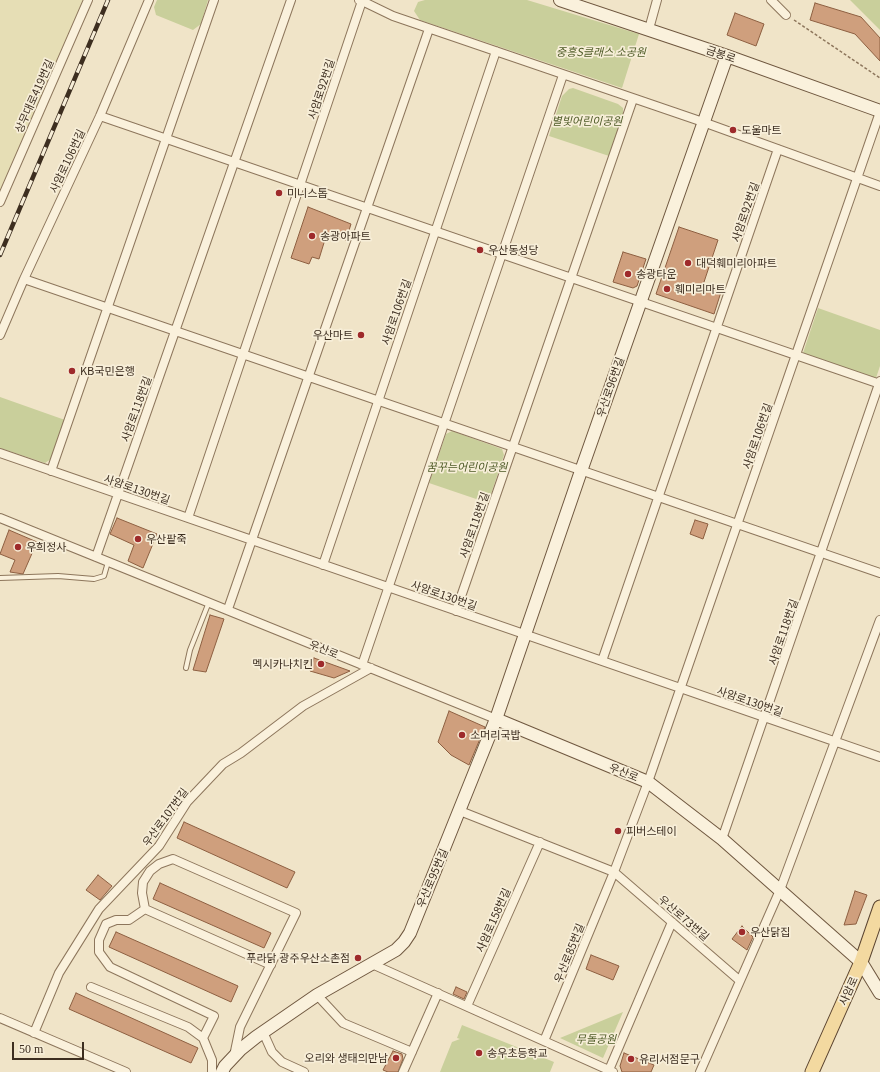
<!DOCTYPE html>
<html>
<head>
<meta charset="utf-8">
<style>
	body { margin:0 }
	#map { position:relative; width:880px; height:1072px; overflow:hidden; background:#f0e4c8; font-family:Georgia,serif }
	canvas { display:block }
	.scale { position:absolute; left:12px; top:1042px; width:72px; height:18px; box-sizing:border-box; border:2px solid #3d2e20; border-top:0; padding-left:5px; font-size:12px; line-height:14px; white-space:nowrap; color:#3d2e20; -webkit-text-stroke:3px #f7eed8; paint-order:stroke }
</style>
</head>
<body>
<div id="map">
<canvas width="880" height="1072"></canvas>
<div class="scale">50 m</div>
</div>
<script>
const context = document.querySelector('canvas').getContext('2d');
context.lineJoin = 'round';
function fill(path, color) { context.fillStyle = color; context.fill(path, 'evenodd'); }
const toPath = rows => new Path2D(rows.map(r => 'M' + r).join(''));
function trace(path, color, width, dash) { context.strokeStyle = color; context.lineWidth = width; context.lineCap = dash ? 'butt' : 'round'; context.setLineDash(dash || []); context.stroke(path); }
function label(font, color, halo, rows, align = 'center') {
  context.font = font + ' Georgia,"Noto Sans KR",serif'; context.lineWidth = 3.5; context.setLineDash([]); context.textBaseline = 'middle'; context.strokeStyle = halo; context.fillStyle = color; for (const [text, x, y, turn = 0] of rows) {
    context.save(); context.translate(x, y); context.rotate((+turn || 0) * Math.PI / 180); context.textAlign = isNaN(turn) ? turn : align; if (halo) context.strokeText(text, 0, 0); context.fillText(text, 0, 0); context.restore();
  }
}
const farmland = toPath([
	[0,0,88,0,0,202]
]);
const green = toPath([
	[157,0,208,0,201,24,193,30,156,15,154,7],
	[425,0,527,0,639,34,622,88,420,20,414,11,418,2],
	[850,0,880,0,880,30],
	[573,88,618,104,623,108,623,116,609,156,549,136,562,96,569,89],
	[818,308,880,330,880,366,876,378,803,353],
	[0,397,65,420,51,459,45,463,0,448],
	[452,431,502,449,504,455,488,503,429,483,446,434],
	[623,1012,603,1058,560,1038],
	[462,1025,554,1062,550,1072,440,1072,452,1042,460,1039,457,1038]
]);
const building = toPath([
	[815,3,861,17,880,38,880,61,855,34,810,20,815,3],
	[735,13,764,24,756,46,727,35,735,13],
	[308,207,351,224,346,240,327,233,319,259,312,257,309,264,291,258,308,207],
	[679,227,718,240,703,285,721,292,714,314,656,294,679,227],
	[623,252,646,259,637,286,633,288,613,282,623,252],
	[117,518,157,534,143,568,128,561,134,545,110,534,117,518],
	[695,520,708,524,703,539,690,534,695,520],
	[9,530,37,542,23,574,10,572,15,560,0,554,9,530],
	[210,615,224,619,206,672,193,670,210,615],
	[314,658,350,671,334,678,310,671,314,658],
	[449,711,485,727,469,765,451,755,438,742,449,711],
	[184,822,295,872,287,888,177,838,184,822],
	[98,875,112,886,100,900,86,890,98,875],
	[160,883,271,933,264,948,153,899,160,883],
	[855,891,867,895,856,924,844,925,855,891],
	[742,926,753,937,747,950,732,939,742,926],
	[116,932,238,986,231,1002,109,947,116,932],
	[591,955,619,966,613,980,586,969,591,955],
	[456,987,467,992,464,999,453,994,456,987],
	[76,993,198,1048,191,1063,69,1009,76,993],
	[393,1051,402,1054,403,1059,398,1072,388,1072,383,1070,393,1051],
	[624,1053,654,1065,651,1072,622,1072,620,1066,624,1053]
]);
const path = toPath([
	[794,20,880,78]
]);
const lane = toPath([
	[0,578,58,576,94,579,104,576,108,562],
	[186,668,190,650,209,602]
]);
const street = toPath([
	[771,0,786,15],
	[362,1,393,16,703,122,880,186],
	[649,29,657,0],
	[100,116,880,384],
	[0,202,88,0],
	[24,279,880,573],
	[0,335,24,279,100,116,149,0],
	[0,453,880,757],
	[51,471,214,0],
	[0,518,496,719],
	[188,518,362,1,359,0],
	[96,557,291,0],
	[323,565,496,51],
	[228,609,429,29],
	[456,611,633,99],
	[602,661,778,149],
	[362,665,563,75],
	[460,811,614,872,739,980],
	[722,839,880,381],
	[145,909,142,893,143,882,150,871,159,864,173,859,296,913,240,1027,234,1056],
	[372,964,613,1072],
	[91,987,188,1027,203,1038,212,1060,212,1072],
	[317,995,343,1023,412,1052],
	[467,1006,540,842],
	[0,1018,126,1072],
	[263,1032,272,1052,282,1062,304,1072],
	[34,1033,59,973,99,909,159,846,187,802,223,764,241,753,303,706,371,668],
	[203,1038,214,1016,110,967,99,952,99,940,106,924,116,920,129,920,145,909,271,965],
	[544,1041,614,872,648,782,880,112],
	[609,1070,672,922],
	[403,1072,438,993],
	[700,1072,780,890,880,620]
]);
const secondary = toPath([
	[560,0,727,56,880,111],
	[496,719,648,782,722,839,861,962,880,993],
	[222,1072,225,1066,241,1049,256,1037,317,995,396,950,404,942,410,933,496,719,581,471,727,56]
]);
const primary = toPath([
	[812,1072,861,962,880,907]
]);
const rail = toPath([
	[0,255,108,0]
]);
const markers = [
	[733,130,4,"#9e2a2b"],
	[279,193,4,"#9e2a2b"],
	[312,236,4,"#9e2a2b"],
	[480,250,4,"#9e2a2b"],
	[688,263,4,"#9e2a2b"],
	[628,274,4,"#9e2a2b"],
	[667,289,4,"#9e2a2b"],
	[361,335,4,"#9e2a2b"],
	[72,371,4,"#9e2a2b"],
	[138,539,4,"#9e2a2b"],
	[18,547,4,"#9e2a2b"],
	[321,664,4,"#9e2a2b"],
	[462,735,4,"#9e2a2b"],
	[618,831,4,"#9e2a2b"],
	[742,932,4,"#9e2a2b"],
	[358,958,4,"#9e2a2b"],
	[479,1053,4,"#9e2a2b"],
	[396,1058,4,"#9e2a2b"],
	[631,1059,4,"#9e2a2b"]
];
const parkNames = [
	["중흥S클래스 소공원",601,52],
	["별빛어린이공원",587,121],
	["꿈꾸는어린이공원",467,467],
	["무돌공원",596,1039]
];
const streetNames = [
	["금봉로",721,54,19],
	["사암로92번길",321,89,-72],
	["상무대로419번길",34,96,-66],
	["사암로106번길",67,161,-65],
	["사암로92번길",745,212,-71],
	["사암로106번길",396,312,-71],
	["우산로96번길",610,387,-71],
	["사암로118번길",136,409,-70],
	["사암로106번길",757,436,-71],
	["사암로130번길",137,489,19],
	["사암로118번길",474,525,-71],
	["사암로130번길",444,595,19],
	["사암로118번길",783,632,-71],
	["우산로",324,649,22],
	["사암로130번길",750,701,19],
	["우산로",624,772,22],
	["우산로107번길",165,817,-54],
	["우산로95번길",432,878,-67],
	["우산로73번길",684,918,41],
	["사암로158번길",493,920,-66],
	["우산로85번길",569,953,-68],
	["사암로",848,991,-66]
];
const poiNames = [
	["도울마트",741,130],
	["미니스톱",287,193],
	["송광아파트",320,236],
	["우산동성당",488,250],
	["대덕훼미리아파트",696,263],
	["송광타운",636,274],
	["훼미리마트",675,289],
	["우산마트",353,335,"right"],
	["KB국민은행",80,371],
	["우산팥죽",146,539],
	["우희정사",26,547],
	["멕시카나치킨",313,664,"right"],
	["소머리국밥",470,735],
	["피버스테이",626,831],
	["우산닭집",750,932],
	["푸라닭 광주우산소촌점",350,958,"right"],
	["송우초등학교",487,1053],
	["오리와 생태의만남",388,1058,"right"],
	["유리서점문구",639,1059]
];
fill(farmland, '#e6deb5');
fill(green, '#c9cf9b');
fill(building, '#cf9f7d');
trace(building, '#8d5f41', 1);
trace(lane, '#8d765c', 6);
trace(street, '#8d765c', 10);
trace(secondary, '#6f573f', 14);
trace(primary, '#5b4430', 15);
trace(path, '#8d765c', 1.5, [3, 2]);
trace(lane, '#faf1dc', 4);
trace(street, '#faf1dc', 8);
trace(secondary, '#faf1dc', 12);
trace(primary, '#f3d9a0', 13);
trace(rail, '#3d2e20', 4.5);
trace(rail, '#f7eed8', 3, [9]);
for (const [x, y, r, color] of markers) { const dot = new Path2D(); dot.arc(x, y, r, 0, 2 * Math.PI); context.fillStyle = color; context.fill(dot); trace(dot, '#f7eed8', 1.5); }
label('italic 11px', '#4d5a26', '#f7eed8', parkNames);
label('11px', '#3d2e20', '#f7eed8', streetNames);
label('11px', '#3d2e20', '#f7eed8', poiNames, 'left');
</script>
</body>
</html>
